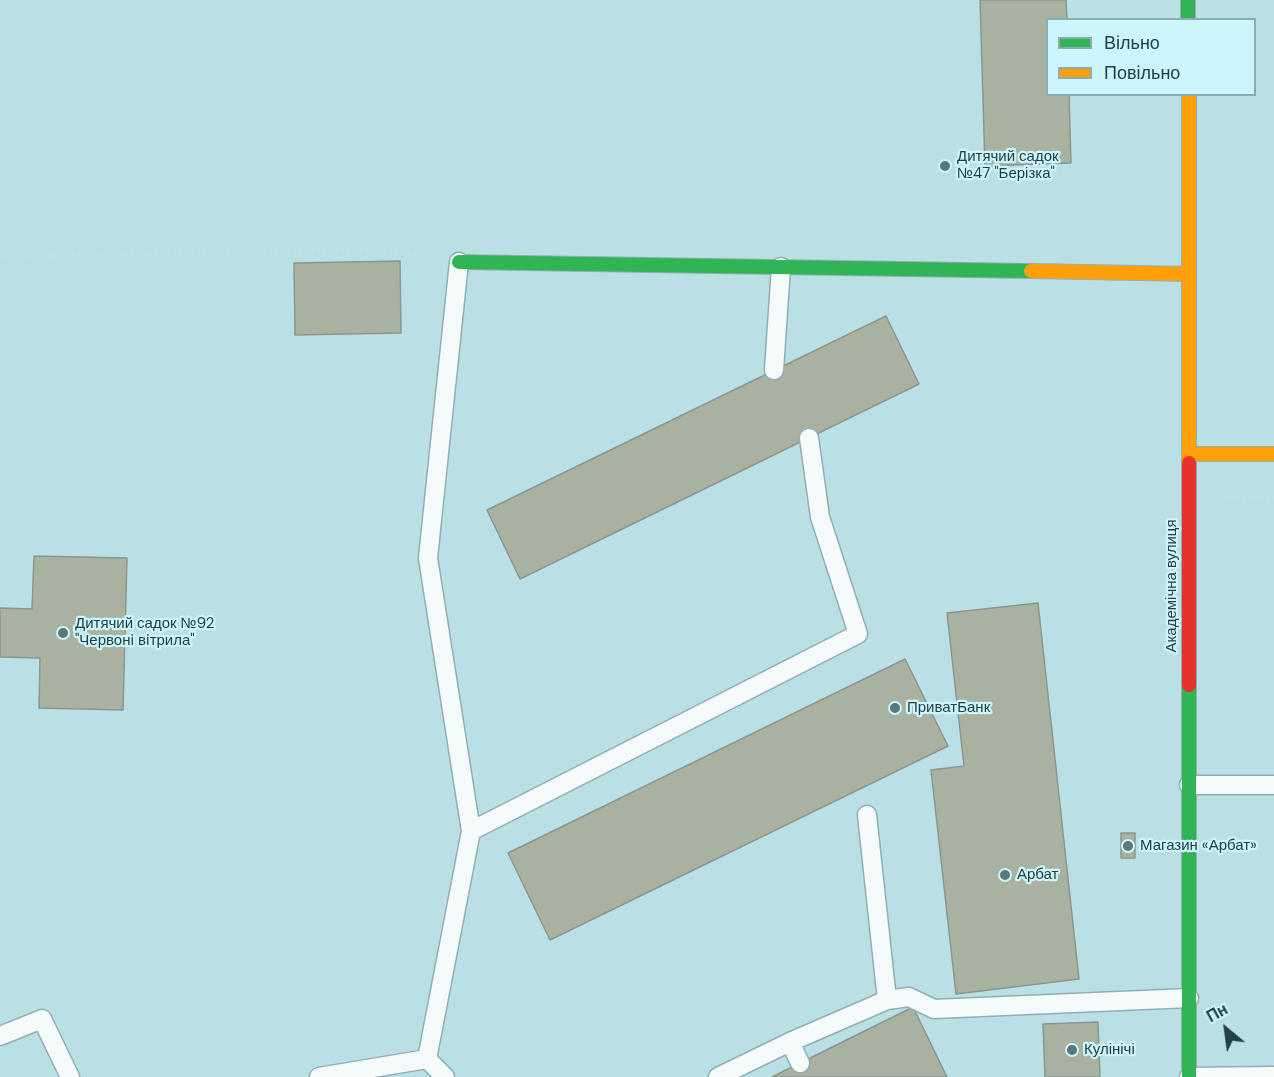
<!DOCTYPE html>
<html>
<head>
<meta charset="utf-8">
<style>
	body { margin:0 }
	#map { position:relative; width:1274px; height:1077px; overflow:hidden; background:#bae0e6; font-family:"DM Sans",sans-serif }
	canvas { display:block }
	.legend { position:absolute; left:1046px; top:18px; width:210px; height:78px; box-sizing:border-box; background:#cdf6fc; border:2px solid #89adb2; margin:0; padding:8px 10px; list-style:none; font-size:18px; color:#234044 }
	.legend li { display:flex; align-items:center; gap:12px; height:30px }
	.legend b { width:30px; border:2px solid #89adb2 }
	.north { position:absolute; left:1196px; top:999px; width:60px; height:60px; -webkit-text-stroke:4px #cdf6fc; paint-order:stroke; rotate:331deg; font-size:16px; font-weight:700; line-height:24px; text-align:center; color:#234044 }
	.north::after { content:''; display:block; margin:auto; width:21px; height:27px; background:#234044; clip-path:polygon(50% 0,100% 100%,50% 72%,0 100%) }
</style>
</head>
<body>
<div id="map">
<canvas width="1274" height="1077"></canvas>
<ul class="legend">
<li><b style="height:8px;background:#30b455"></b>Вільно</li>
<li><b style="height:8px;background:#ff9f0a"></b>Повільно</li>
</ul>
<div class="north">Пн</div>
</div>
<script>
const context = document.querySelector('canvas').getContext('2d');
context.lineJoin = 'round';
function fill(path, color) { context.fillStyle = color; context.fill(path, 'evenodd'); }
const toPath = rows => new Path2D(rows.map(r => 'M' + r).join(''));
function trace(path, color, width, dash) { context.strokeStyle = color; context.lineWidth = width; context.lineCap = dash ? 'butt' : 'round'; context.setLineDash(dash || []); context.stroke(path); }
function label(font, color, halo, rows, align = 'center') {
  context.font = font + ' "DM Sans",sans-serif'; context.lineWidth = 4.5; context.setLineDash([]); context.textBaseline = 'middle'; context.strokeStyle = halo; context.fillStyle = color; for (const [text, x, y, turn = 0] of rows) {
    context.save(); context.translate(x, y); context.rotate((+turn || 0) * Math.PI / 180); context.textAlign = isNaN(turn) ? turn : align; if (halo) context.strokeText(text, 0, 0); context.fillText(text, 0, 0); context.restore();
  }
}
const building = toPath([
	[980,0,1066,0,1067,20,1048,20,1048,94,1069,94,1071,163,985,166,980,0],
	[400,261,401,333,295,335,294,263,400,261],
	[886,316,919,384,520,579,487,510,886,316],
	[34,556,127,558,123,710,39,708,40,658,0,657,0,608,32,609,34,556],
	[1038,603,1079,979,956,994,931,770,964,766,947,613,1038,603],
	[905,659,948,746,550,940,508,853,905,659],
	[1121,833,1135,833,1135,858,1121,858,1121,833],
	[913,1007,947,1077,772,1077,800,1063,913,1007],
	[1098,1022,1100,1077,1045,1077,1043,1024,1098,1022]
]);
const path = toPath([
	[0,257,376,249,425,256],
	[1225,498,1274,498]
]);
const lane = toPath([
	[459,262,428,558,471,831,858,634,820,517,809,438],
	[774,370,781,267],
	[1189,785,1274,785],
	[867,815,887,1000,909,997,934,1009,1189,998],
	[0,1036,42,1019,70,1077],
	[790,1042,800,1063],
	[427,1059,471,831],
	[427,1059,445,1077],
	[319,1077,427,1059],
	[718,1077,790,1042,887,1000],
	[1189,1077,1274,1076]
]);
const fast = toPath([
	[1188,0,1188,20],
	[459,262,1031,271],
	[1189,685,1189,1077]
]);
const slow = toPath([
	[1189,94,1189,463],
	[1031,271,1189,274],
	[1189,454,1274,454]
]);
const jam = toPath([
	[1189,463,1189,685]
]);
const markers = [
	[945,166,6,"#58787d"],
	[63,633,6,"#58787d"],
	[895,708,6,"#58787d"],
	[1128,846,6,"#58787d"],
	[1005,875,6,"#58787d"],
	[1072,1050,6,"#58787d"]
];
const poiNames = [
	["Дитячий садок",957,157],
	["№47 \"Берізка\"",957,174],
	["Дитячий садок №92",75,624],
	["\"Червонi вiтрила\"",75,641],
	["ПриватБанк",907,708],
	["Магазин «Арбат»",1140,846],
	["Арбат",1017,875],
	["Кулінічі",1084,1050]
];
const streetNames = [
	["Академічна вулиця",1172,586,-90]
];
fill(building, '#a9b2a0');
trace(building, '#8a9790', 1.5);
trace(lane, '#91afb3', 21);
trace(fast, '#91afb3', 16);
trace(slow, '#91afb3', 16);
trace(jam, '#91afb3', 16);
trace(path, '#cfdcde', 4, [1.5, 4.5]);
trace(lane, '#f5fafb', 18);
trace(fast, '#30b455', 14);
trace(slow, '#ff9f0a', 14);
trace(jam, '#e5322d', 14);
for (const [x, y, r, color] of markers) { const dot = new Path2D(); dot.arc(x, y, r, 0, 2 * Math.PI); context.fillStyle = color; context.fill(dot); trace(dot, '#cdf6fc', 2); }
label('15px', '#234044', '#cdf6fc', poiNames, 'left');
label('15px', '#234044', '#cdf6fc', streetNames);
</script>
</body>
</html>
